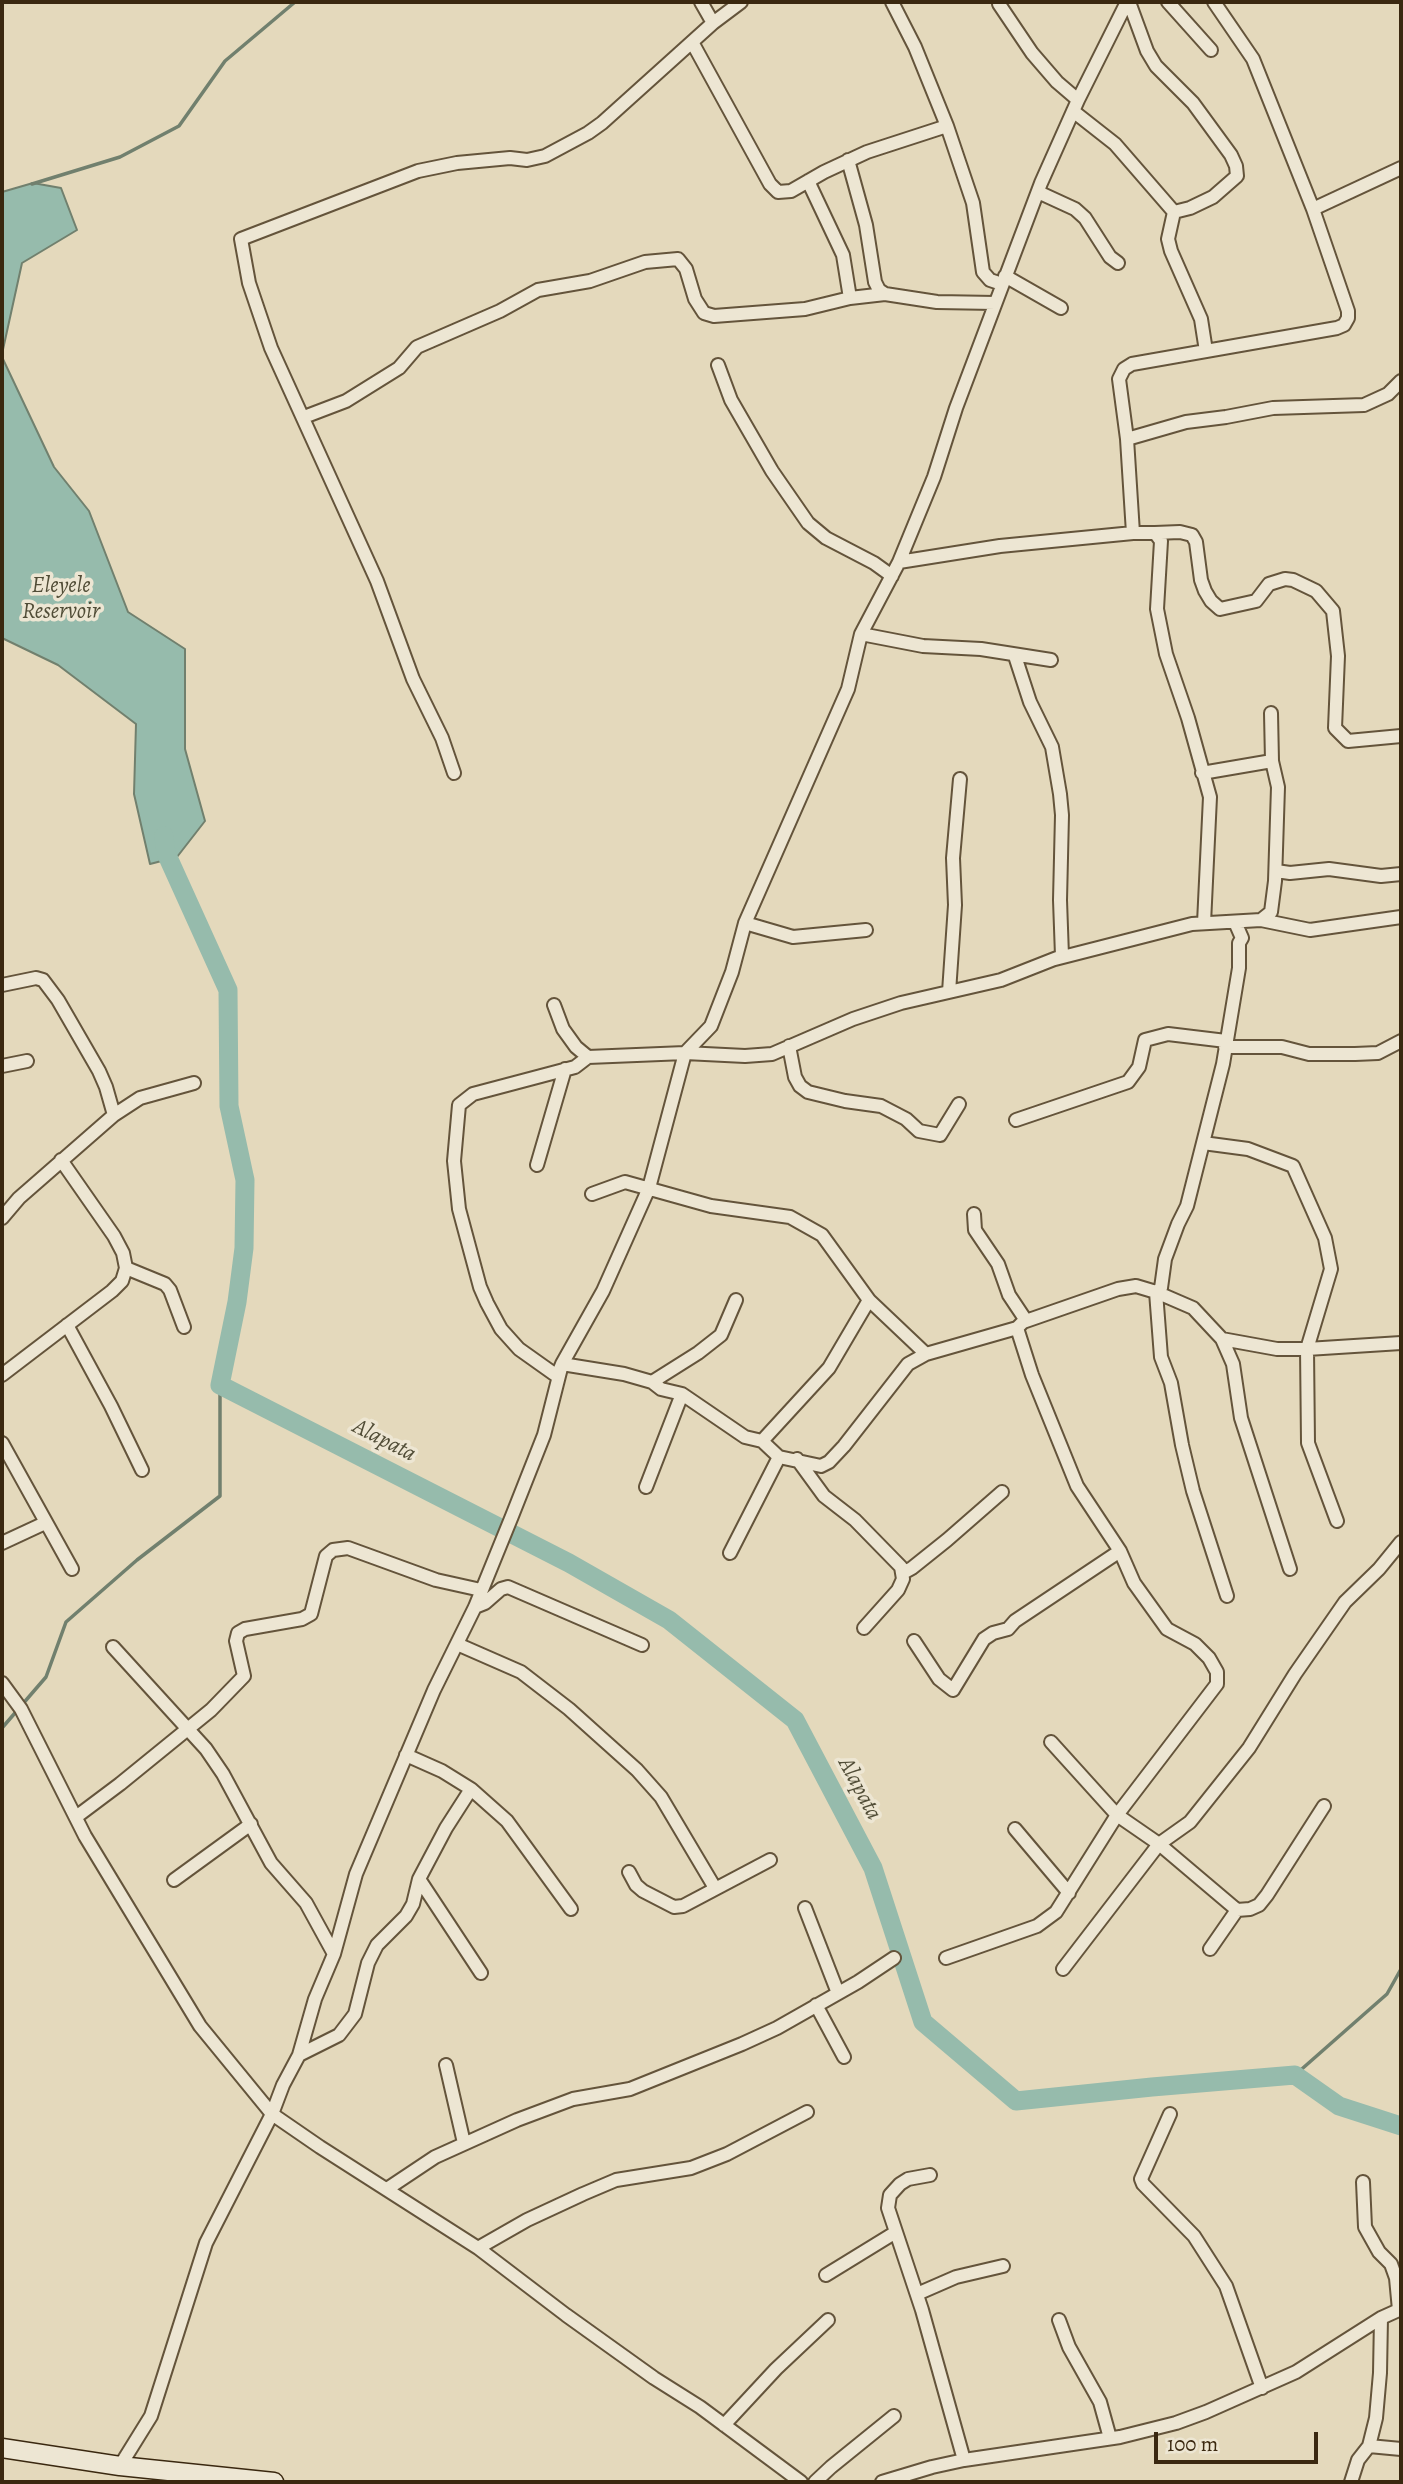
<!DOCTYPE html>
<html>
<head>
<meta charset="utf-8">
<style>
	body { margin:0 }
	#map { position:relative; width:1403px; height:2484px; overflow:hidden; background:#e4d9bc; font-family:Alegreya,serif }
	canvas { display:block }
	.frame { position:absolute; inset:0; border:4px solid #3a2810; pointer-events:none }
	.scale { position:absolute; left:1154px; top:2432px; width:164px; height:32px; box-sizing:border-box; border:4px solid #3a2810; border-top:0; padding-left:9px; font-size:21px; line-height:24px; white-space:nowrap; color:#3a2810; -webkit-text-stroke:5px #ede6d3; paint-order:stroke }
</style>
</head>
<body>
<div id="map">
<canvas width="1403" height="2484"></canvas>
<div class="frame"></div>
<div class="scale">100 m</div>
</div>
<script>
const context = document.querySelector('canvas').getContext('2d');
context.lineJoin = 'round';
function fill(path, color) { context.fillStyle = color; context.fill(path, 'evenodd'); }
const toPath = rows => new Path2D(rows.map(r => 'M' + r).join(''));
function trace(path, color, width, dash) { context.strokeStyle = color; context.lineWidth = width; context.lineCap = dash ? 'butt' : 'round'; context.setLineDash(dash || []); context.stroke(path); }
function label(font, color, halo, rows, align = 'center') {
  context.font = font + ' Alegreya,serif'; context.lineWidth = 7; context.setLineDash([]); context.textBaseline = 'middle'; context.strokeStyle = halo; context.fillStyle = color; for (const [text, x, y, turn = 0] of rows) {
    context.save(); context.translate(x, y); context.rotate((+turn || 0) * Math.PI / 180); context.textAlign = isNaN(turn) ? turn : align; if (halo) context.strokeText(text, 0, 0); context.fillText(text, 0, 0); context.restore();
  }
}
const water = toPath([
	[33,183,61,188,77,230,22,263,2,354,2,192,33,183],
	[2,357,54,467,89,511,128,612,185,649,185,749,205,821,177,857,150,864,134,794,136,724,58,665,2,638,2,357]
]);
const stream = toPath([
	[32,184,120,157,179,126,225,61,295,2],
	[2,1728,46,1677,66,1622,137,1560,220,1496,220,1385],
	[1295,2075,1387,1994,1401,1969]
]);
const river = toPath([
	[164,836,166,853,228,990,229,1106,245,1180,244,1248,237,1302,220,1385,569,1563,669,1620,795,1720,873,1868,923,2022,1016,2101,1152,2087,1295,2075,1339,2106,1401,2126]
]);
const street = toPath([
	[701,2,713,23],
	[892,2,915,47,947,126,973,203,983,272,990,280,1002,284],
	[1129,2,1147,51,1156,66,1193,103,1231,155,1236,166,1237,176,1213,197,1190,208,1174,212],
	[1168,2,1211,50],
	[999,4,1032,53,1057,82,1078,100],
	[692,42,770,184,778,192,791,191,824,172,867,152,947,126],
	[1073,111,1115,144,1174,212,1168,239,1171,251,1201,319,1206,351],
	[848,160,866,225,875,282,879,290,885,294],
	[808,181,843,255,850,298],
	[1038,192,1075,209,1085,218,1110,257,1118,263],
	[1313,209,1401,168],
	[1005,276,1061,308],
	[718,365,731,400,772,471,808,523,826,538,874,563,892,576],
	[304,417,346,401,399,368,417,347,500,311,538,290,590,281,645,262,678,259,686,269,695,299,704,313,714,316,805,309,850,298,885,294,937,302,995,303],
	[1127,439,1186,422,1226,417,1273,408,1364,405,1388,394,1401,381],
	[1133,533,1127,439,1119,379,1124,369,1132,364,1337,328,1344,325,1348,318,1348,311,1313,209,1253,59,1214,2],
	[1155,533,1180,532,1192,535,1196,542,1201,580,1205,591,1211,601,1220,609,1256,601,1269,584,1285,579,1293,580,1316,591,1333,611,1338,656,1335,728,1348,741,1401,736],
	[899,562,1000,546,1133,533,1155,533,1161,541,1157,609,1166,654,1188,718,1210,797,1204,923],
	[861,634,923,646,981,649,1051,660],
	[1015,656,1030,702,1052,747,1060,794,1062,815,1060,900,1062,956,1001,980,901,1003,853,1019,772,1054,745,1056,685,1053,588,1057,575,1067,473,1094,459,1105,454,1161,459,1209,480,1287,487,1303,501,1329,519,1349,557,1376,562,1364,624,1374,652,1382,661,1389,682,1394,745,1437,762,1441,779,1457,821,1466,829,1462,844,1446,908,1364,926,1354,1017,1328,1023,1322,1118,1289,1136,1286,1156,1292,1193,1308,1222,1339,1277,1349,1307,1349,1401,1343],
	[454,773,442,738,413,679,377,581,271,348,249,283,241,239,418,171,457,163,510,158,527,160,545,156,588,133,602,123,713,23,741,2],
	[1202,773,1272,761],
	[1276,871,1290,873,1329,869,1381,876,1401,874],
	[1261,920,1271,912,1275,881,1278,787,1272,761,1271,713],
	[745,923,793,937,866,930],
	[1055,959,1192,924,1261,920,1310,930,1401,917],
	[2,985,36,978,43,980,58,1000,99,1071,106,1087,114,1115,19,1198,2,1218],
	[949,992,955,905,953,858,960,779],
	[554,1005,563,1029,576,1047,588,1057],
	[789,1046,795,1077,800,1086,808,1092,845,1101,881,1106,906,1119,919,1131,940,1135,959,1104],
	[1225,1047,1282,1047,1309,1054,1355,1054,1378,1053,1401,1041],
	[2,1066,27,1061],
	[114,1115,140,1098,194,1083],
	[1016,1120,1128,1082,1139,1067,1145,1040,1168,1034,1226,1041],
	[1203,1143,1248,1149,1293,1166,1325,1238,1331,1269,1307,1349,1308,1443,1337,1521],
	[537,1165,565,1069],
	[592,1194,625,1182,711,1206,790,1217,822,1235,869,1300,926,1354],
	[974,1214,975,1230,998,1264,1009,1295,1025,1319,1023,1322],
	[126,1268,165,1284,170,1290,184,1327],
	[67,1325,111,1406,142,1470],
	[1222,1339,1233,1364,1241,1418,1290,1569],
	[2,1375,112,1291,122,1281,126,1268,123,1253,114,1236,61,1160],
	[652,1382,698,1353,721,1335,736,1300],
	[762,1441,829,1368,869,1300],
	[2,1443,72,1569],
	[797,1459,824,1496,855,1520,901,1567,903,1579,898,1590,864,1628],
	[646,1487,682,1394],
	[2,1543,45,1523],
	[730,1553,779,1457],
	[903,1573,912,1568,947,1540,1002,1492],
	[1227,1596,1193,1491,1182,1445,1171,1383,1161,1357,1156,1292,1161,1288,1165,1259,1178,1224,1187,1206,1223,1064,1239,968,1239,943,1242,938,1235,922],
	[475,1607,485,1603,501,1589,508,1587,642,1645],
	[914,1641,939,1679,953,1690,984,1639,993,1633,1008,1629,1015,1621,1120,1551],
	[457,1644,521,1672,569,1709,637,1770,661,1797,715,1888],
	[113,1647,206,1749,223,1774,271,1863,306,1903,334,1954],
	[2,1683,21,1709,85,1836,200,2026,272,2114,320,2147,478,2248,566,2315,654,2378,700,2407,801,2482],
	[1051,1742,1117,1815,1159,1844,1190,1822,1249,1748,1295,1674,1345,1602,1379,1569,1401,1542],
	[406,1755,442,1771,471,1789,507,1821,571,1909],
	[76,1817,120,1784,211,1710,244,1676,236,1641,238,1633,245,1629,302,1619,311,1614,326,1556,333,1550,348,1548,436,1580,481,1590],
	[1015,1829,1069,1893],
	[629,1872,636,1885,643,1891,674,1907,683,1906,770,1860],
	[419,1879,481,1973],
	[174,1880,251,1824],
	[805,1908,838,1993],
	[1210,1949,1237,1910],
	[946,1958,1037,1926,1056,1912,1117,1815,1217,1684,1217,1672,1209,1658,1195,1644,1167,1629,1134,1583,1120,1551,1077,1486,1032,1375,1017,1328],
	[1063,1969,1159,1844,1237,1910,1250,1909,1259,1905,1267,1895,1324,1806],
	[816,2005,844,2057],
	[299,2055,339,2035,355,2014,368,1963,377,1945,406,1916,413,1904,419,1879,446,1828,471,1789],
	[446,2065,464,2143],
	[1170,2114,1141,2179,1143,2184,1194,2236,1226,2286,1262,2388],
	[930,2175,908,2179,900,2184,890,2195,888,2208,922,2310,964,2460],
	[1363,2182,1365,2227,1379,2252,1391,2264,1396,2278,1399,2310],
	[387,2189,435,2157,517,2120,573,2099,630,2089,742,2044,777,2028,858,1982,894,1958],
	[478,2248,527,2220,583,2194,616,2180,691,2168,727,2154,807,2112],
	[826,2275,896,2232],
	[917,2294,956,2277,1003,2266],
	[1059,2320,1069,2347,1100,2402,1110,2438],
	[724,2425,776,2369,828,2320],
	[1369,2446,1401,2449],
	[120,2466,151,2416,206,2243,272,2114,283,2085,299,2055,315,1999,334,1954,356,1874,434,1690,475,1607,512,1516,544,1435,562,1364,603,1291,649,1188,685,1053,711,1026,732,972,745,923,848,689,861,634,899,562,934,477,956,408,1041,183,1078,100,1127,2],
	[815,2482,831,2467,894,2416],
	[882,2482,932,2467,964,2460,1120,2437,1176,2423,1206,2412,1296,2372,1381,2318,1401,2309],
	[1351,2482,1358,2460,1369,2446,1376,2418,1380,2373,1381,2318]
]);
const secondary = toPath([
	[2,2448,120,2466,274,2482]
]);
const waterNames = [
	["Eleyele",61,586],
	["Reservoir",61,612],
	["Alapata",384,1441,27],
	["Alapata",859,1789,62]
];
fill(water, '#96bbac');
trace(water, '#71806e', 2);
trace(stream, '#71806e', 3.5);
trace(river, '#96bbac', 19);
trace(street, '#64543b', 16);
trace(secondary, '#3a2810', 21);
trace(street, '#ede6d3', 12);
trace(secondary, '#ede6d3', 18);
label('italic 23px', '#514d37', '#ede6d3', waterNames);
</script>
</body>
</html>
